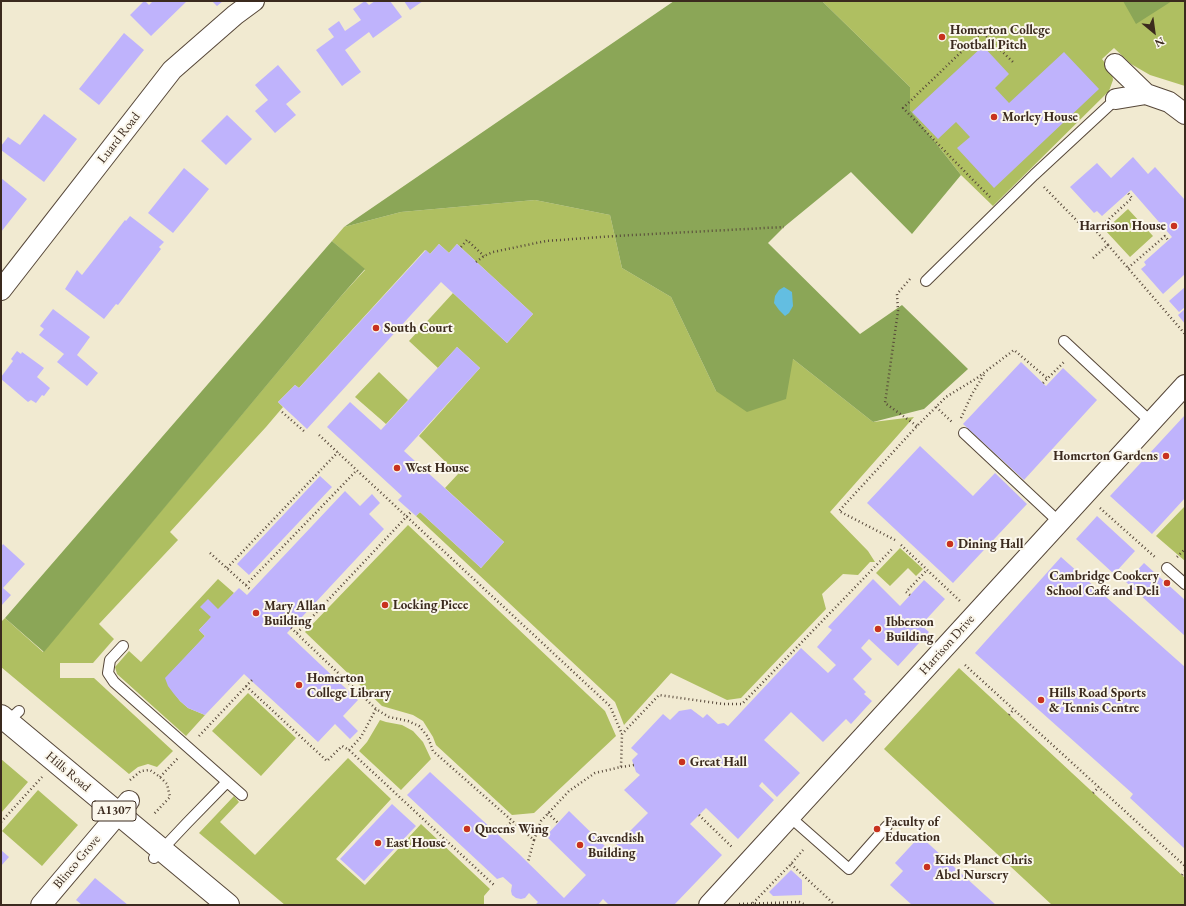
<!DOCTYPE html>
<html>
<head>
<meta charset="utf-8">
<style>
	body { margin:0 }
	#map { position:relative; width:1186px; height:906px; overflow:hidden; background:#f1ead1; font-family:"EB Garamond",serif }
	canvas { display:block }
	.frame { position:absolute; inset:0; border:2px solid #3b2a1e; pointer-events:none }
	.north { position:absolute; left:1134px; top:12px; width:40px; height:40px; -webkit-text-stroke:3px #fbf7ec; paint-order:stroke; rotate:151deg; font-size:11px; font-weight:700; line-height:16px; text-align:center; color:#3b2a1e }
	.north::after { content:''; display:block; margin:auto; width:14px; height:18px; background:#3b2a1e; clip-path:polygon(50% 0,100% 100%,50% 72%,0 100%) }
</style>
</head>
<body>
<div id="map">
<canvas width="1186" height="906"></canvas>
<div class="frame"></div>
<div class="north">N</div>
</div>
<script>
const context = document.querySelector('canvas').getContext('2d');
context.lineJoin = 'round';
function fill(path, color) { context.fillStyle = color; context.fill(path, 'evenodd'); }
const toPath = rows => new Path2D(rows.map(r => 'M' + r).join(''));
function trace(path, color, width, dash) { context.strokeStyle = color; context.lineWidth = width; context.lineCap = dash ? 'butt' : 'round'; context.setLineDash(dash || []); context.stroke(path); }
function label(font, color, halo, rows, align = 'center') {
  context.font = font + ' "EB Garamond",serif'; context.lineWidth = 4; context.setLineDash([]); context.textBaseline = 'middle'; context.strokeStyle = halo; context.fillStyle = color; for (const [text, x, y, turn = 0] of rows) {
    context.save(); context.translate(x, y); context.rotate((+turn || 0) * Math.PI / 180); context.textAlign = isNaN(turn) ? turn : align; if (halo) context.strokeText(text, 0, 0); context.fillText(text, 0, 0); context.restore();
  }
}
const green = toPath([
	[822,1,1185,1,1185,86,1150,75,1131,64,1114,48,1102,59,1112,72,1113,80,1109,91,993,206,961,175,910,110,910,87],
	[535,200,610,215,622,268,671,297,716,391,793,359,873,422,914,417,830,512,868,551,875,562,870,562,858,575,843,574,822,594,826,609,741,698,727,700,671,673,624,725,615,702,416,516,420,512,481,568,504,542,445,488,458,474,419,436,480,368,457,347,438,368,409,341,453,293,507,343,533,314,457,244,449,253,439,244,430,254,425,250,299,388,295,385,278,402,283,407,266,427,170,532,178,540,99,624,114,639,93,663,60,663,60,678,94,678,173,751,157,767,148,764,138,767,129,774,1,667,1,622,5,618,43,652,342,295,365,270,332,241,344,227,401,212],
	[1128,209,1153,236,1130,257,1105,230],
	[379,372,408,400,386,424,355,397],
	[1185,506,1185,561,1156,536],
	[408,525,605,711,616,736,534,813,512,815,436,745,433,737,423,721,413,715,382,706,305,632],
	[900,548,923,569,916,576,908,568,890,586,876,573],
	[218,579,234,593,199,630,205,636,166,678,169,686,180,701,188,708,205,715,186,736,117,674,115,667,129,651,141,662],
	[959,668,1185,878,1185,905,1052,905,884,749],
	[248,693,296,738,261,776,212,731],
	[380,720,386,722,402,725,413,731,423,742,431,759,401,790,359,751,367,742],
	[348,758,391,799,336,859,365,885,421,824,490,889,484,896,484,905,285,905,199,833,234,796,239,802,220,822,255,855],
	[1,759,28,782,1,813],
	[38,790,78,825,42,866,2,831]
]);
const forest = toPath([
	[674,1,822,1,910,87,910,110,961,175,912,234,851,172,784,227,768,243,860,334,902,305,968,369,924,409,873,422,793,359,786,399,747,412,716,391,671,297,622,268,610,215,535,200,401,212,344,227],
	[1123,1,1172,1,1136,24],
	[332,241,365,269,342,295,44,652,5,618]
]);
const water = toPath([
	[784,287,792,292,793,306,789,313,785,316,779,310,774,303,775,296,779,290]
]);
const building = toPath([
	[144,1,145,1,149,5,153,1,187,1,151,36,130,15],
	[212,1,223,1,217,6],
	[365,1,369,5,375,1,390,1,402,17,373,38,369,32,345,50,361,72,342,86,316,50,334,37,328,29,339,21,345,31,361,20,353,9],
	[404,1,423,1,410,10],
	[124,33,144,50,99,105,79,89],
	[983,46,1009,74,995,88,1009,103,1064,52,1099,89,994,188,957,148,970,137,956,122,938,139,912,112],
	[278,65,301,92,286,104,296,115,275,133,255,111,268,100,255,85],
	[44,114,77,139,44,182,1,150,1,146,8,137,20,145],
	[227,115,252,139,226,165,201,141],
	[1133,157,1148,174,1155,167,1185,200,1185,274,1163,294,1141,269,1146,265,1144,262,1172,237,1131,190,1102,216,1097,211,1094,213,1070,187,1097,163,1111,178],
	[184,168,209,189,173,233,148,213],
	[1,178,27,199,1,232],
	[130,216,164,242,159,247,161,249,118,305,116,304,104,319,65,289,77,270,82,275,125,220,126,221],
	[439,244,449,253,457,244,533,314,507,343,441,282,307,429,278,402,295,385,299,388,426,250,430,254],
	[1185,287,1185,307,1179,312,1169,301],
	[53,309,90,337,77,355,98,373,87,386,57,362,64,354,39,335,44,329,40,326],
	[1185,309,1185,324,1178,315],
	[457,347,480,368,404,451,504,542,481,568,420,512,416,516,398,500,402,496,327,427,350,402,381,430],
	[17,351,21,354,22,352,44,368,37,377,50,388,44,396,42,395,36,403,31,400,28,402,1,379,1,377,13,361,11,359],
	[1021,362,1046,386,1063,368,1097,400,1024,480,963,424],
	[1185,415,1185,498,1152,534,1110,496],
	[920,446,973,496,995,473,1027,504,953,583,867,503],
	[320,476,332,487,249,575,237,564],
	[345,491,360,506,372,494,380,503,369,514,384,529,287,633,358,700,343,716,358,731,350,739,335,724,318,742,244,674,205,715,188,708,180,701,174,694,168,686,165,678,205,636,199,630,211,617,200,607,208,599,218,609,239,588,247,595],
	[1097,516,1135,551,1114,574,1076,539],
	[3,544,25,564,3,588,11,595,1,606,1,547],
	[1061,557,1185,667,1185,849,1130,798,1133,794,975,653],
	[1144,563,1185,600,1185,636,1126,582],
	[873,579,900,606,924,580,945,599,921,625,929,632,898,666,869,639,861,648,872,659,853,679,866,692,864,694,872,701,851,724,846,719,823,742,791,712,764,740,800,773,777,797,762,782,759,786,774,800,738,839,706,808,690,824,722,855,674,905,609,905,603,899,598,905,535,905,538,902,529,893,525,898,521,899,516,898,512,895,511,891,512,885,503,877,497,879,495,877,407,795,430,772,518,853,564,898,586,875,546,836,569,811,610,851,648,813,624,790,640,775,636,772,632,760,638,754,631,748,663,714,670,720,679,711,691,709,703,718,707,714,718,724,724,723,728,726,801,648,828,673,836,665,817,647,832,630,828,627],
	[392,804,416,826,364,881,340,859],
	[920,836,996,905,912,905,890,885,903,871,895,863],
	[1,850,9,857,1,866],
	[791,870,802,880,802,895,773,896,769,892],
	[95,878,128,905,82,905,76,900]
]);
const path = toPath([
	[1044,187,1084,228,1096,231],
	[990,197,972,179,903,108,982,32,1014,63],
	[1108,245,1185,334],
	[461,247,467,240,484,256],
	[1093,258,1108,245,1096,231,1132,198,1128,193],
	[476,262,484,256,493,252,546,241,615,236,784,227],
	[1128,268,1165,236,1168,240],
	[910,279,897,294,898,311,885,403,917,426],
	[1043,383,1064,362],
	[936,407,953,423],
	[282,412,305,432],
	[961,418,972,394,985,373],
	[319,435,610,706,622,734],
	[1100,508,1156,558],
	[895,540,839,511,917,426,946,397,977,378,1014,350,1048,379],
	[901,545,960,601],
	[210,553,251,590],
	[1177,557,1185,549],
	[227,568,338,452],
	[246,585,357,470],
	[910,595,906,592,927,570],
	[291,628,376,709,389,717,408,721,419,726,428,737,433,751,534,840,528,862],
	[297,633,411,512],
	[965,665,1185,866],
	[246,686,327,761,342,746,349,750,494,885],
	[1009,715,1014,709],
	[199,736,252,680],
	[349,750,361,737,376,709],
	[621,767,634,765],
	[160,777,178,758],
	[130,780,141,771,150,770,160,777,167,784,170,797,153,815],
	[1093,793,1099,787],
	[548,813,558,823],
	[699,815,733,848],
	[1,822,42,777],
	[501,832,512,821],
	[534,840,541,821,569,791,595,773,621,767,622,734,659,695,723,704,742,704,893,548],
	[791,864,835,905],
	[1182,875,1185,871],
	[753,903,791,864,803,850],
	[739,904,799,902,806,905]
]);
const service = toPath([
	[926,281,1034,175,1116,99],
	[1064,341,1151,422],
	[964,433,1059,522],
	[1167,568,1185,584],
	[123,646,110,660,108,673,114,682,242,795],
	[6,723,19,711],
	[790,817,849,869,887,826],
	[154,858,187,823,227,782]
]);
const minor = toPath([
	[1115,64,1146,94],
	[1116,99,1146,94,1169,102,1185,114],
	[1,290,172,70,235,15,254,1],
	[41,905,129,801],
	[709,905,1185,385]
]);
const primary = toPath([
	[1,716,228,905]
]);
const markers = [
	[942,37,4,"#c8321e"],
	[994,117,4,"#c8321e"],
	[1174,226,4,"#c8321e"],
	[376,328,4,"#c8321e"],
	[1166,456,4,"#c8321e"],
	[397,468,4,"#c8321e"],
	[950,544,4,"#c8321e"],
	[1167,583,4,"#c8321e"],
	[385,605,4,"#c8321e"],
	[256,613,4,"#c8321e"],
	[878,629,4,"#c8321e"],
	[299,685,4,"#c8321e"],
	[1041,700,4,"#c8321e"],
	[682,762,4,"#c8321e"],
	[467,829,4,"#c8321e"],
	[877,829,4,"#c8321e"],
	[378,843,4,"#c8321e"],
	[580,845,4,"#c8321e"],
	[927,867,4,"#c8321e"]
];
const shields = [
	[114,811,44]
];
const shieldNames = [
	["A1307",114,811]
];
const poiNames = [
	["Homerton College",950,30],
	["Football Pitch",950,45],
	["Morley House",1002,117],
	["Harrison House",1166,226,"right"],
	["South Court",384,328],
	["Homerton Gardens",1158,456,"right"],
	["West House",405,468],
	["Dining Hall",958,544],
	["Cambridge Cookery",1159,576,"right"],
	["School Café and Deli",1159,591,"right"],
	["Locking Piece",393,605],
	["Mary Allan",264,606],
	["Building",264,621],
	["Ibberson",886,622],
	["Building",886,637],
	["Homerton",307,678],
	["College Library",307,693],
	["Hills Road Sports",1049,693],
	["& Tennis Centre",1049,708],
	["Great Hall",690,762],
	["Faculty of",885,822],
	["Education",885,837],
	["Queens Wing",475,829],
	["Cavendish",588,838],
	["Building",588,853],
	["East House",386,843],
	["Kids Planet Chris",935,860],
	["Abel Nursery",935,875]
];
const streetNames = [
	["Luard Road",119,138,-52],
	["Harrison Drive",947,645,-48],
	["Hills Road",68,772,40],
	["Blinco Grove",77,862,-50]
];
fill(green, '#afbf61');
fill(forest, '#8ba657');
fill(water, '#63bee1');
fill(building, '#bfb3fc');
trace(service, '#564739', 12);
trace(minor, '#564739', 22);
trace(primary, '#564739', 24);
trace(path, '#564739', 2.5, [1, 3]);
trace(service, '#fff', 10);
trace(minor, '#fff', 20);
trace(primary, '#fff', 22);
for (const [x, y, r, color] of markers) { const dot = new Path2D(); dot.arc(x, y, r, 0, 2 * Math.PI); context.fillStyle = color; context.fill(dot); trace(dot, '#fbf7ec', 1.5); }
for (const [x, y, w] of shields) { const box = new Path2D(); box.roundRect(x - w / 2, y - 10, w, 20, 3); context.fillStyle = '#fbf7ec'; context.fill(box); trace(box, '#3b2a1e', 1); }
label('bold 12px', '#3b2a1e', null, shieldNames);
label('bold 13px', '#3b2a1e', '#fbf7ec', poiNames, 'left');
label('13px', '#3b2a1e', '#fbf7ec', streetNames);
</script>
</body>
</html>
